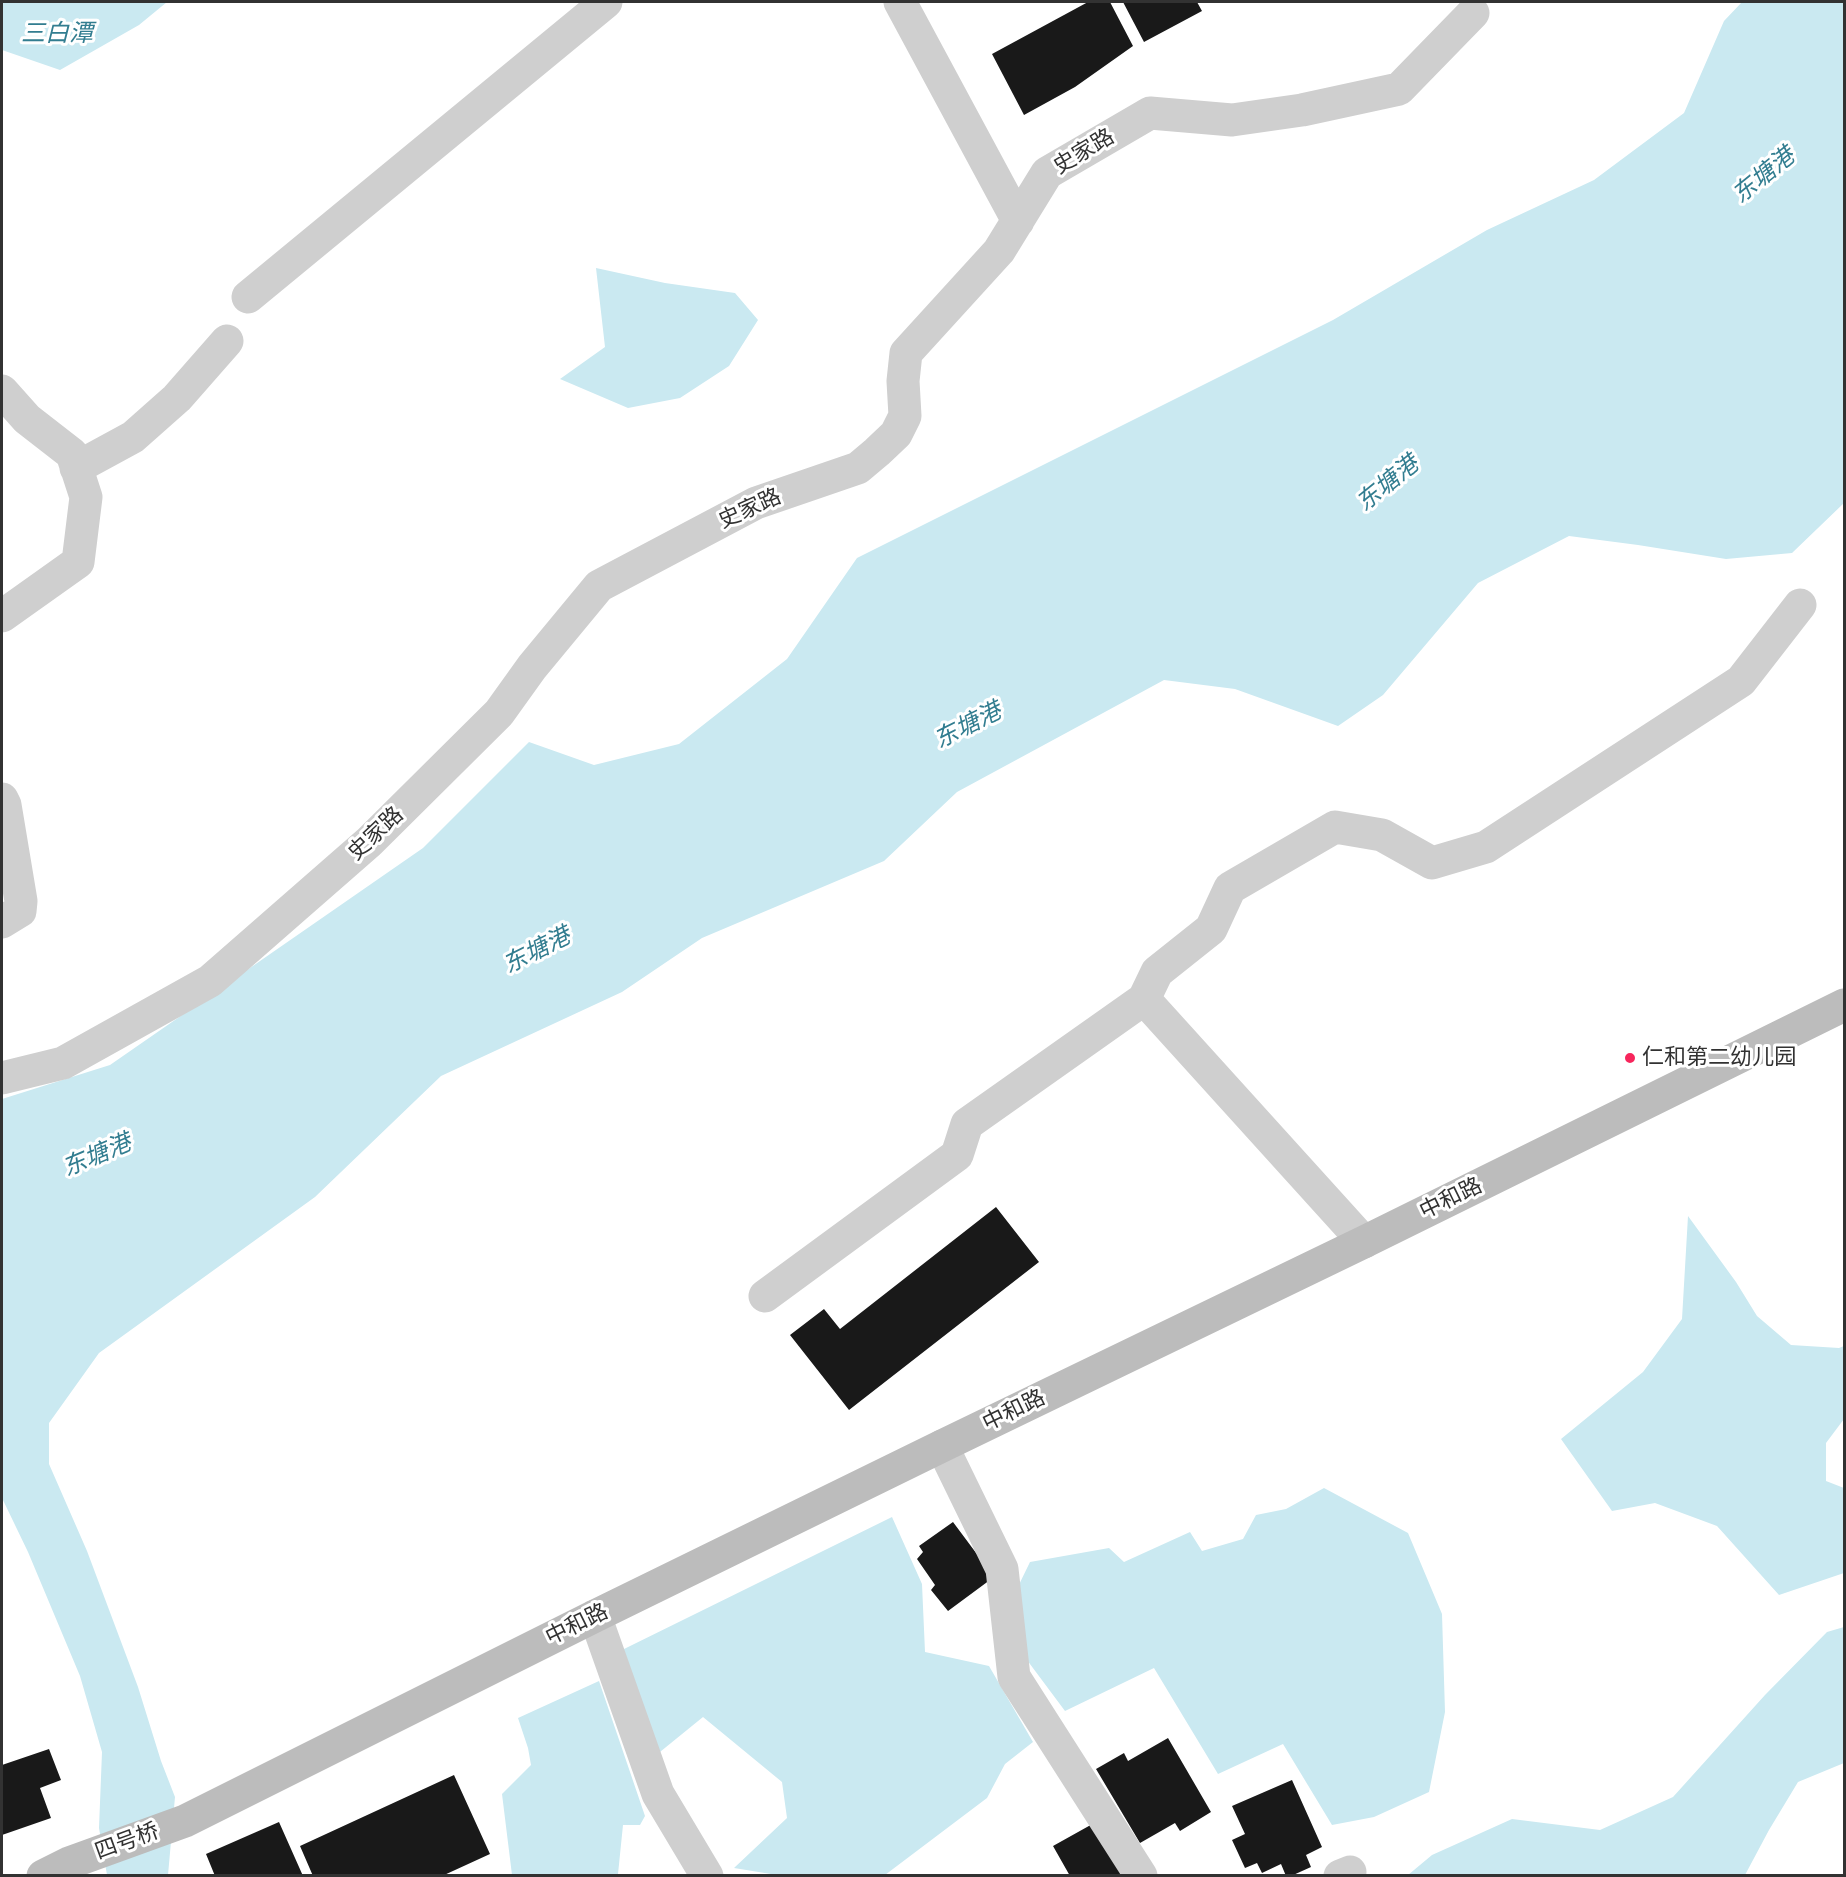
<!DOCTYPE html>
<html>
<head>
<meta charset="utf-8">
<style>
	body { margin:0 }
	#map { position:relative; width:1846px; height:1877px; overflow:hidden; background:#fff; font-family:Karla,sans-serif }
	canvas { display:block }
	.frame { position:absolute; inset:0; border:3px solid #323232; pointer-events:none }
</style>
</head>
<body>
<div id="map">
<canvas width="1846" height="1877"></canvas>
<div class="frame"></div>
</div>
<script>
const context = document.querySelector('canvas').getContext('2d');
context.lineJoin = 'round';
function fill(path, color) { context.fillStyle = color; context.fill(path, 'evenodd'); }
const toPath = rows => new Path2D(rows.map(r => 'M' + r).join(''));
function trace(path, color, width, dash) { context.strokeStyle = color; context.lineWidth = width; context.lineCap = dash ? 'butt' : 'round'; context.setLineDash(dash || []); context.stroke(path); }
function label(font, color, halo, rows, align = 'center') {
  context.font = font + ' Karla,"Noto Sans SC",sans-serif'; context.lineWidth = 6; context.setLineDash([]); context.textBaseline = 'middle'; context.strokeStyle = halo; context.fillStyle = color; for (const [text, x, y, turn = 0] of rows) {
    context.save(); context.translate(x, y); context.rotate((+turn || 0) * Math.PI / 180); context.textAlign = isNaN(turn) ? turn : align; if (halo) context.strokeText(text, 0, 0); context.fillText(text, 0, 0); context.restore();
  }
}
const water = toPath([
	[2,2,167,2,139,25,60,70,2,50],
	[1742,2,1844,2,1844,503,1792,553,1726,559,1638,545,1569,536,1478,583,1383,695,1338,726,1235,689,1164,680,957,792,884,861,702,938,622,992,441,1076,315,1197,99,1353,49,1423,49,1464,87,1551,138,1687,161,1761,175,1797,168,1875,107,1875,99,1828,102,1752,80,1676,28,1552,2,1498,2,1099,110,1065,423,848,529,742,594,765,679,744,787,659,857,558,1333,320,1487,230,1594,180,1684,113,1724,21],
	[596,268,665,283,735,293,758,320,729,366,680,398,628,408,560,379,605,347],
	[1688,1216,1736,1282,1757,1316,1791,1345,1839,1348,1844,1346,1844,1419,1826,1443,1826,1481,1844,1488,1844,1573,1779,1595,1717,1526,1655,1503,1612,1511,1561,1439,1643,1372,1682,1319],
	[1324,1488,1408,1533,1442,1614,1445,1712,1429,1792,1374,1817,1332,1825,1283,1744,1218,1774,1154,1668,1065,1711,1021,1652,1012,1599,1030,1562,1109,1548,1124,1562,1190,1532,1202,1551,1243,1539,1256,1515,1286,1509],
	[892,1517,922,1584,925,1652,989,1666,1033,1742,1005,1764,987,1798,885,1875,777,1875,734,1868,787,1818,782,1782,703,1717,655,1756,622,1650],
	[1844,1627,1844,1763,1798,1782,1769,1830,1745,1875,1408,1875,1432,1855,1512,1819,1600,1830,1673,1797,1765,1695,1827,1632],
	[599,1681,645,1816,640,1825,623,1825,618,1874,614,1875,512,1875,502,1794,531,1765,528,1748,518,1718]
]);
const building = toPath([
	[1088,2,1110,2,1133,46,1075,87,1024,115,992,54],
	[1123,2,1197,2,1202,11,1144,42],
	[996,1207,1039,1262,849,1410,790,1335,824,1309,840,1329],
	[953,1522,994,1577,948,1611,931,1590,935,1585,917,1559,923,1552,919,1546],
	[1168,1738,1211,1812,1180,1831,1175,1823,1140,1843,1096,1769,1124,1753,1128,1761],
	[49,1749,61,1780,40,1788,51,1818,2,1835,2,1765],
	[454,1775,490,1854,442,1876,313,1876,300,1846],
	[1292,1780,1322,1847,1306,1855,1311,1867,1291,1876,1286,1876,1281,1864,1262,1873,1257,1863,1245,1868,1232,1840,1245,1834,1232,1806],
	[279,1822,303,1876,215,1876,206,1854],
	[1096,1822,1125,1876,1070,1876,1053,1846]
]);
const street = toPath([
	[900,2,1018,221],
	[248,297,606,2],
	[2,391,27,419,72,454,86,497,78,562,2,616],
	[76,468,133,437,177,398,227,341],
	[2,799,5,805,21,901,20,911,2,922],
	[1144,999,1364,1242],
	[2,1078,63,1063,210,981,369,842,499,713,532,667,599,586,756,503,858,468,877,452,896,434,905,416,903,381,906,353,999,251,1047,173,1150,113,1232,120,1302,110,1399,89,1473,13],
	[765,1296,957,1155,967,1124,1144,999,1157,972,1211,929,1230,888,1335,827,1382,835,1432,863,1486,847,1741,681,1800,605],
	[942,1446,1002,1569,1014,1677,1141,1876],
	[595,1616,658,1794,707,1876],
	[1340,1876,1350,1872]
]);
const secondary = toPath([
	[43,1876,69,1863,185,1821,595,1616,942,1446,1364,1242,1844,1005]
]);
const markers = [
	[1630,1058,6,"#f7265c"]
];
const streetNames = [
	["史家路",1084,152,-31],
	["史家路",750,509,-24],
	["史家路",376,834,-43],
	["中和路",1451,1199,-26],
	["中和路",1014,1411,-26],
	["中和路",577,1625,-26],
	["四号桥",127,1842,-20]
];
const poiNames = [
	["仁和第二幼儿园",1642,1058]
];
const waterNames = [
	["三白潭",57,34],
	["东塘港",1764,176,-39],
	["东塘港",1388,484,-39],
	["东塘港",968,726,-27],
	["东塘港",537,951,-27],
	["东塘港",97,1156,-23]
];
fill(water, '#cae9f1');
fill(building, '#191919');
trace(street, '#cfcfcf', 33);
trace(secondary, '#bcbcbc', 33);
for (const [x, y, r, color] of markers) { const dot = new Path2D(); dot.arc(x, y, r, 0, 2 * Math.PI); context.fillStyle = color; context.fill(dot); trace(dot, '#fff', 2); }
label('22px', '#323232', '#fff', streetNames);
label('22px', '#323232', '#fff', poiNames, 'left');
label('italic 24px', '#327d90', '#fff', waterNames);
</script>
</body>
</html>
